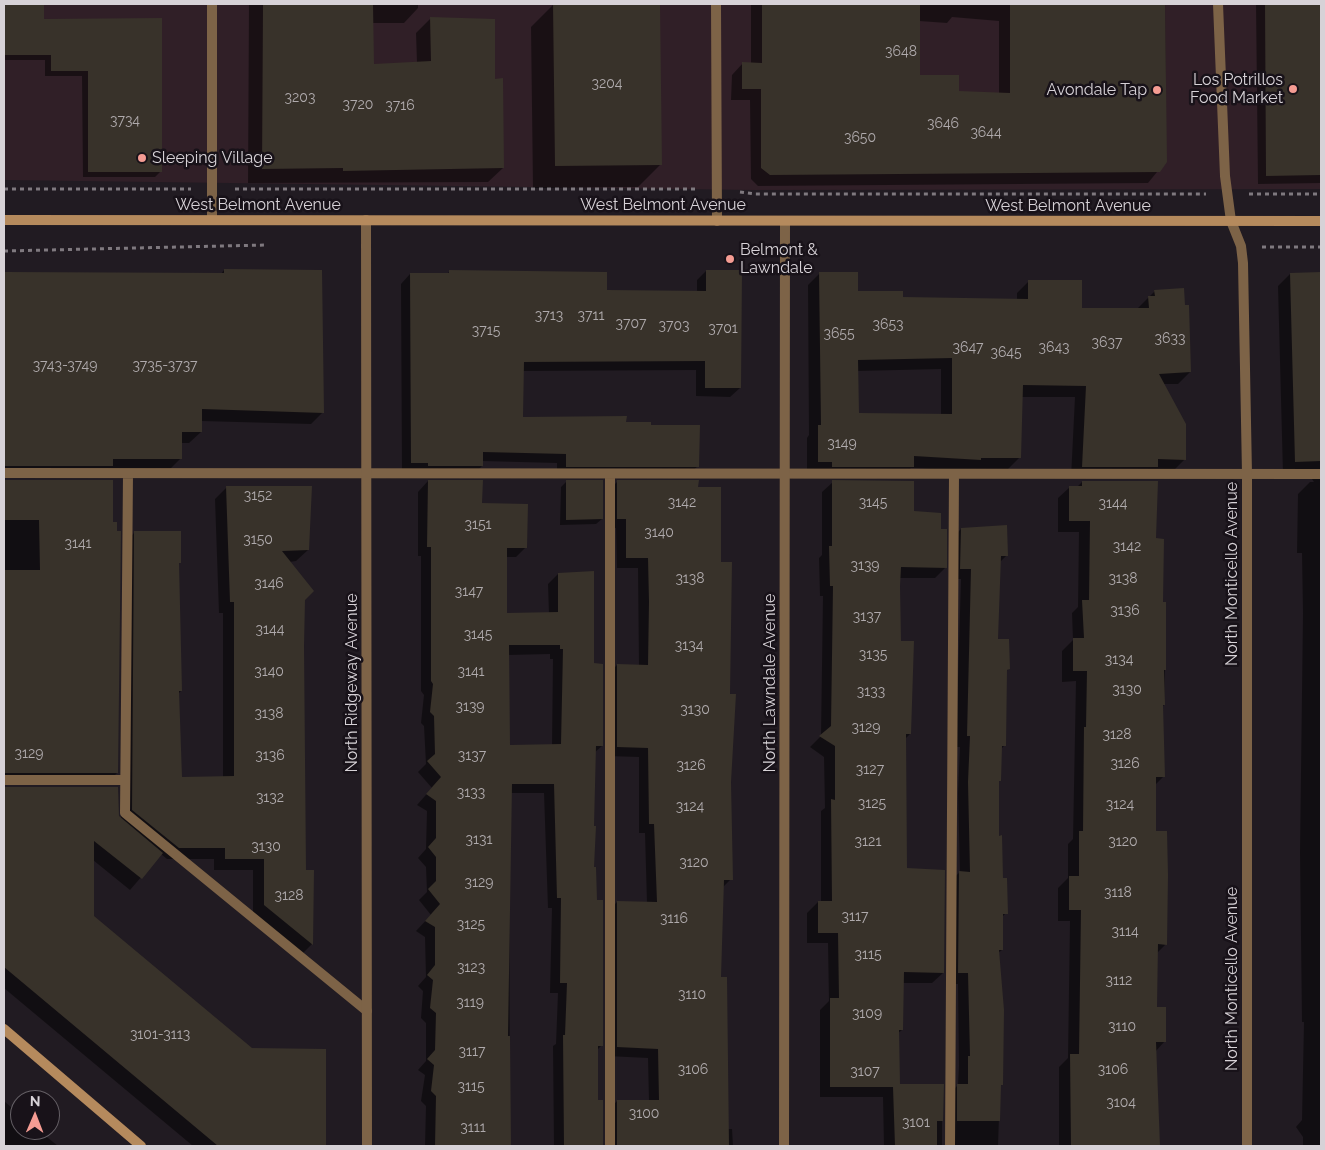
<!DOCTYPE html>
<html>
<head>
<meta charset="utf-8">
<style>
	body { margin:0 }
	#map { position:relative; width:1325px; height:1150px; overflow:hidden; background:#211b22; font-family:Raleway,sans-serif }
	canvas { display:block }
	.frame { position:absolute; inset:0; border:5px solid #d7d2d7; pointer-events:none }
	.north { position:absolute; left:10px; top:1090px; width:50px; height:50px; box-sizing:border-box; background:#181219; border:1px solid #645f65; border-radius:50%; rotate:1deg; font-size:14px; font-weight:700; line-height:20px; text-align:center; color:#d7d2d7 }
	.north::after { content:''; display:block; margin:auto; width:18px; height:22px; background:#f59c93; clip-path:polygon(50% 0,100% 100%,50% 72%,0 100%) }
</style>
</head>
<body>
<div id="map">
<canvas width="1325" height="1150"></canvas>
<div class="frame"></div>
<div class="north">N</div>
</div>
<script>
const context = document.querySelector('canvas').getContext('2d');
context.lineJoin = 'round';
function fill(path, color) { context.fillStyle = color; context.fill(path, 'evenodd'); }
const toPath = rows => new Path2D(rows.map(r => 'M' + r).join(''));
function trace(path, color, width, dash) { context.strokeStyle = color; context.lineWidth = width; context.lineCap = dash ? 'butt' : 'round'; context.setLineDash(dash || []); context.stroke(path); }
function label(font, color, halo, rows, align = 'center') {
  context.font = font + ' Raleway,sans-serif'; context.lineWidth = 5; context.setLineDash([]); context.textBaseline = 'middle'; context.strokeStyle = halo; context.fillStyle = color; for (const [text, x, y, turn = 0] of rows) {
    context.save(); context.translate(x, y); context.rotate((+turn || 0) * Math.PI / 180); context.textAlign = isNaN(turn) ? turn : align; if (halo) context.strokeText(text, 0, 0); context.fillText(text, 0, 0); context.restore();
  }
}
const commercial = toPath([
	[4,4,1321,4,1321,189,755,190,4,180]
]);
const shadow = toPath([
	[4,4,42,4,43,20,161,20,161,171,155,177,83,177,82,76,45,76,45,60,4,60],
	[249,4,418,4,418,8,404,23,372,23,372,65,417,63,416,33,431,18,494,80,503,168,488,182,248,183],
	[554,4,659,4,660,165,638,187,533,188,531,27],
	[751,4,1165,4,1166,161,1148,183,758,186,751,179,750,100,731,100,732,75,743,63,751,64],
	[952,17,999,21,999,94,958,93,918,76,919,21,947,23],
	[1256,4,1321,4,1321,183,1258,184],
	[224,270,323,412,311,424,201,421,201,432,189,443,181,443,181,458,169,470,4,477,4,273,221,274],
	[706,271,740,388,730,397,696,396,696,370,523,371,522,419,650,426,698,466,688,475,557,475,557,463,482,461,482,466,473,475,402,472,401,284,410,274,447,274,449,272,606,291,697,292,697,280],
	[819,274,857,292,902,299,1017,300,1017,293,1029,281,1081,309,1137,309,1155,291,1190,372,1178,384,1163,384,1185,459,1173,471,1071,478,1075,397,1022,397,1020,457,1008,469,968,471,911,468,901,478,807,473,807,438,809,435,808,285],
	[941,369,941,415,857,414,857,371],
	[1290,274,1321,274,1321,1146,1303,1146,1303,1137,1296,1127,1302,1120,1304,1022,1302,1022,1300,852,1303,613,1302,553,1297,553,1298,494,1310,482,1314,482,1312,479,1298,479,1283,474,1278,286],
	[4,481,112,481,117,773,106,784,4,784],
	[428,481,481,505,526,547,516,557,506,557,506,614,549,614,548,584,558,574,593,664,602,746,594,753,593,868,602,1045,597,1050,597,1102,602,1102,603,1146,554,1146,553,1046,556,1044,558,993,550,993,552,908,548,908,544,793,509,793,510,1146,425,1146,426,1106,421,1101,425,1075,418,1070,426,1061,426,1023,421,1018,423,991,418,986,426,977,425,937,416,931,431,915,419,900,427,892,426,867,418,858,426,849,427,811,417,805,432,788,418,772,426,764,424,726,421,723,424,695,421,691,421,556,418,556,418,492],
	[550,654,550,659,553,659,552,746,509,747,508,655],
	[566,482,602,519,596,524,560,525,561,487],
	[617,482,697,489,720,564,729,695,731,879,722,888,720,978,728,1129,732,1129,733,1146,607,1146,607,1112,617,1101,649,1101,648,1058,607,1056,607,912,617,902,647,903,645,833,639,833,639,757,607,756,607,675,617,665,639,666,638,568,617,568,616,528,607,529,607,492],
	[833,482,913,513,939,530,945,568,935,578,899,578,900,642,910,734,905,739,906,869,943,973,932,983,902,983,902,1030,897,1034,899,1086,942,1085,942,1146,884,1146,883,1097,820,1097,820,1010,829,1001,828,943,807,943,807,913,818,902,821,902,821,811,825,808,824,757,810,747,821,736,823,596,820,596,819,558,822,555,822,492],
	[1082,482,1155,540,1162,604,1165,670,1164,705,1162,707,1164,776,1155,785,1155,832,1166,944,1157,953,1156,1008,1165,1041,1155,1052,1159,1146,1059,1146,1059,1067,1068,1058,1070,921,1058,921,1058,888,1068,878,1068,844,1073,839,1076,681,1062,682,1062,651,1073,640,1072,613,1078,607,1079,532,1058,532,1058,498,1070,487,1077,487],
	[227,487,308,550,296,561,289,562,304,600,302,646,305,871,313,871,312,944,301,955,253,917,253,870,214,870,214,859,167,859,161,854,130,890,93,860,92,916,252,1049,325,1050,325,1146,193,1146,4,988,4,788,117,788,118,817,121,820,123,544,135,532,177,564,181,691,178,694,181,779,223,778,223,613,219,613,215,499],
	[961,529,1007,555,1000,562,996,640,1009,669,1006,671,1005,745,1001,749,998,782,998,837,1006,913,1001,918,1002,950,998,953,1002,1084,1000,1087,998,1146,947,1146,947,1096,958,1085,959,1066,958,984,948,984,948,883,960,872,958,793,960,747,956,747,961,579,950,579,950,540],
	[4,1101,20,1115,20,1130,38,1130,58,1146,4,1146]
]);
const building = toPath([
	[4,4,44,4,44,19,162,18,162,172,88,172,88,71,51,71,51,55,4,55],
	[263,4,373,4,374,64,431,61,430,17,495,19,495,79,503,78,504,168,343,171,343,168,262,169],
	[553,4,660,4,662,165,555,166],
	[762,4,920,4,920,75,959,75,959,91,1010,93,1010,4,1165,4,1167,162,1160,172,770,175,761,168,761,89,742,89,742,62,762,63],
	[1265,4,1321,4,1321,175,1266,176],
	[224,269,322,270,324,413,202,409,202,432,182,432,182,459,113,459,113,466,4,466,4,272,224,273],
	[449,270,607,272,607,290,706,291,706,270,742,270,741,388,705,388,705,361,524,362,523,417,627,416,626,422,651,422,651,425,700,425,699,467,566,467,566,454,483,452,483,466,428,466,428,463,411,463,410,273,449,273],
	[819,272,858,272,858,291,903,291,903,297,1028,299,1028,280,1082,280,1082,308,1149,308,1148,296,1155,296,1154,290,1184,288,1185,305,1189,305,1191,372,1159,374,1186,424,1186,460,1158,459,1158,467,1082,467,1086,386,1023,385,1021,458,981,458,981,460,914,456,914,467,832,467,832,462,818,462,818,425,821,425],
	[952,358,952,414,859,413,858,360],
	[1321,272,1321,461,1295,462,1290,273],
	[4,480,113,480,113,522,117,522,117,531,121,531,118,773,4,773,4,570,40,570,39,520,4,520],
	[428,480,483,480,482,503,528,504,527,548,507,548,507,613,558,612,558,573,594,571,594,663,603,664,603,746,596,746,594,826,596,826,594,867,596,867,597,900,603,900,603,1046,598,1046,598,1100,603,1100,603,1146,564,1146,563,1035,565,1035,567,983,560,983,561,898,557,898,554,784,512,784,508,1036,510,1036,511,1146,435,1146,436,1096,431,1091,434,1065,427,1059,435,1050,436,1013,430,1008,433,980,427,975,435,965,435,927,425,921,440,904,428,889,436,881,436,857,428,847,436,838,436,801,426,794,441,777,427,761,435,754,434,716,430,712,433,684,431,681,431,547,427,547],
	[509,645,560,645,560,649,563,649,561,744,510,745],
	[566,480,603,480,603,519,566,520],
	[617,480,699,480,698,487,721,487,721,562,732,562,730,694,736,694,731,782,733,880,724,880,721,977,727,977,729,1146,617,1146,617,1100,659,1100,658,1049,617,1047,617,901,657,902,654,824,649,824,648,748,617,747,617,664,648,665,649,602,648,558,626,558,626,519,617,519],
	[832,480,914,481,914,511,941,513,941,529,947,529,947,568,901,567,900,586,901,641,914,641,911,734,906,734,907,868,945,870,944,973,904,972,903,1030,899,1030,900,1084,944,1084,943,1121,937,1121,937,1146,895,1146,893,1087,830,1087,830,998,839,998,838,933,818,933,818,901,832,901,831,799,835,800,835,746,819,736,831,726,833,586,830,586,829,546,832,546],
	[1082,481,1158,481,1156,538,1164,539,1163,602,1166,602,1166,670,1164,670,1165,705,1163,705,1165,777,1156,777,1156,831,1167,831,1168,875,1167,945,1158,944,1157,1007,1166,1007,1166,1042,1156,1042,1160,1146,1071,1146,1070,1054,1079,1054,1081,910,1069,910,1069,876,1079,876,1079,831,1083,831,1084,727,1086,727,1087,671,1073,671,1073,638,1084,638,1082,600,1089,600,1090,521,1069,521,1069,486,1082,486],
	[226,486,312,486,309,550,282,551,314,591,305,600,304,646,306,870,314,870,313,945,264,905,264,859,225,859,225,848,179,848,132,810,134,531,181,531,181,563,179,563,182,691,179,691,182,777,234,776,234,602,230,602],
	[1007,525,1008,556,1001,556,998,639,1009,639,1010,669,1007,670,1006,746,1002,746,1001,781,999,781,999,836,1002,835,1003,878,1007,878,1008,914,1003,914,1003,950,999,950,1004,1010,1003,1085,1001,1085,1000,1121,957,1121,957,1084,968,1084,968,1056,970,1056,968,973,958,973,959,871,970,872,968,782,970,736,967,736,971,569,960,569,961,528],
	[4,787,118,787,119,816,163,853,142,879,94,841,94,916,252,1048,326,1049,326,1146,218,1146,4,967]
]);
const path = toPath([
	[4,189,191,189],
	[235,189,696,189],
	[740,192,755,194,1206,194],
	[1249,194,1321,194],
	[1262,247,1321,247],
	[4,251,266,245]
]);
const lane = toPath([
	[4,473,1321,474],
	[128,474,125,813,367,1011],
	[610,474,610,1146],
	[4,780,125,780],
	[950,1146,954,474]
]);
const street = toPath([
	[212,4,212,220],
	[716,4,717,221],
	[1218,4,1225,176,1231,221,1241,246,1243,263,1247,474,1247,1146],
	[366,220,367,1146],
	[784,1146,785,221]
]);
const secondary = toPath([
	[4,220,1321,221],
	[4,1029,141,1146]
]);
const markers = [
	[1293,89,5,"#f59c93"],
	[1157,90,5,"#f59c93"],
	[142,158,5,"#f59c93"],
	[730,259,5,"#f59c93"]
];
const numberNames = [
	["3648",901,52],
	["3204",607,84],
	["3203",300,98],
	["3720",358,105],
	["3716",400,106],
	["3734",125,121],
	["3646",943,124],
	["3644",986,133],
	["3650",860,138],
	["3713",549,316],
	["3711",591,316],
	["3707",631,324],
	["3653",888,325],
	["3703",674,326],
	["3701",723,329],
	["3715",486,331],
	["3655",839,334],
	["3633",1170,339],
	["3637",1107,343],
	["3647",968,348],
	["3643",1054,348],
	["3645",1006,353],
	["3743-3749",65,366],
	["3735-3737",165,366],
	["3149",842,444],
	["3152",258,496],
	["3142",682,503],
	["3145",873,503],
	["3144",1113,504],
	["3151",478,525],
	["3140",659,533],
	["3150",258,540],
	["3141",78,544],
	["3142",1127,547],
	["3139",865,566],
	["3138",690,579],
	["3138",1123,579],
	["3146",269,584],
	["3147",469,592],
	["3136",1125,611],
	["3137",867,617],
	["3144",270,630],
	["3145",478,635],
	["3134",689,646],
	["3135",873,655],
	["3134",1119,660],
	["3140",269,672],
	["3141",471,672],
	["3130",1127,690],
	["3133",871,692],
	["3139",470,707],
	["3130",695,710],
	["3138",269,714],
	["3129",866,728],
	["3128",1117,735],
	["3129",29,754],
	["3136",270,756],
	["3137",472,756],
	["3126",1125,764],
	["3126",691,766],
	["3127",870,770],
	["3133",471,793],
	["3132",270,798],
	["3125",872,804],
	["3124",1120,805],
	["3124",690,807],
	["3131",479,840],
	["3121",868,842],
	["3120",1123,842],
	["3130",266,847],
	["3120",694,863],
	["3129",479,883],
	["3118",1118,893],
	["3128",289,896],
	["3117",855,917],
	["3116",674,919],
	["3125",471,925],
	["3114",1125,932],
	["3115",868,955],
	["3123",471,968],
	["3112",1119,981],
	["3110",692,995],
	["3119",470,1003],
	["3109",867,1014],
	["3110",1122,1027],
	["3101-3113",160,1035],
	["3117",472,1052],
	["3106",693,1070],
	["3106",1113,1070],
	["3107",865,1072],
	["3115",471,1087],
	["3104",1121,1103],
	["3100",644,1114],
	["3101",916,1123],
	["3111",473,1128]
];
const poiNames = [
	["Los Potrillos",1283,80],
	["Food Market",1283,98],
	["Avondale Tap",1147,90],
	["Sleeping Village",152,158,"left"],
	["Belmont &",740,250,"left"],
	["Lawndale",740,268,"left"]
];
const streetNames = [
	["West Belmont Avenue",258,205],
	["West Belmont Avenue",663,205],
	["West Belmont Avenue",1068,206],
	["North Monticello Avenue",1232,574,-90],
	["North Ridgeway Avenue",352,683,-90],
	["North Lawndale Avenue",770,683,-90],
	["North Monticello Avenue",1232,979,-90]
];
fill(commercial, '#301f27');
fill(shadow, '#0007');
fill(building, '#38322a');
trace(path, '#7f797f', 3, [4, 4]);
trace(lane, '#7d6347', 10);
trace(street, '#7d6347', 10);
trace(secondary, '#b58a5d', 10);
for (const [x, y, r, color] of markers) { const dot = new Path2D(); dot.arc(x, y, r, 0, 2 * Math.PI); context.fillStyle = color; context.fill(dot); trace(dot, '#181219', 2); }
label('14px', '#afaaac', null, numberNames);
label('16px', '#d7d2d7', '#181219', poiNames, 'right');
label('16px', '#d7d2d7', '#181219', streetNames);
</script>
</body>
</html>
